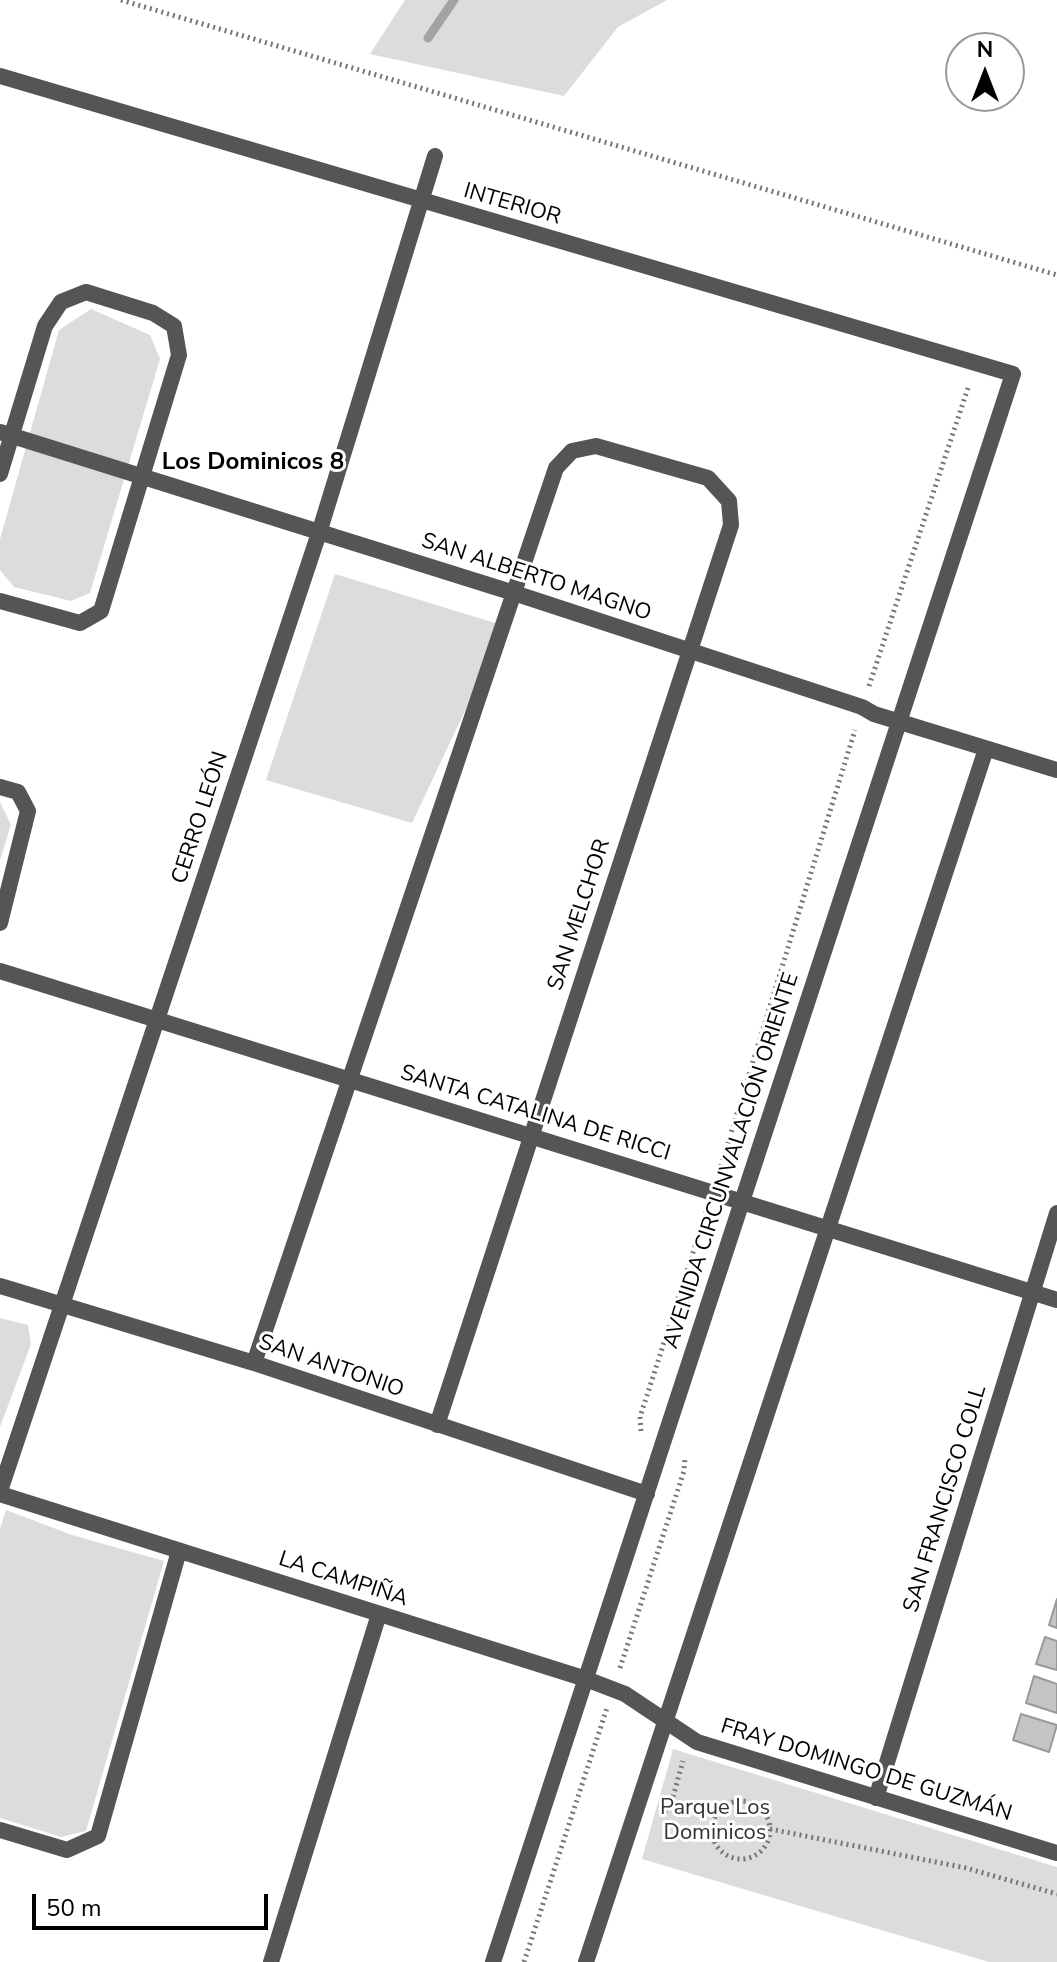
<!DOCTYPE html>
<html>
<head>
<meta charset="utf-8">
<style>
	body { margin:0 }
	#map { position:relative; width:1057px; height:1962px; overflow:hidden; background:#fff; font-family:"Nunito Sans",sans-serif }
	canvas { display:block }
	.north { position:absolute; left:945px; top:32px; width:80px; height:80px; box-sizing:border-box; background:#fff; border:2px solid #999; border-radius:50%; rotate:0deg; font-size:22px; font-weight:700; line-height:32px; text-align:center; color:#000 }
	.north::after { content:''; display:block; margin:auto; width:28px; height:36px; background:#000; clip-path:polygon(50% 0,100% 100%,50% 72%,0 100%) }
	.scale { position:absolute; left:32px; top:1894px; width:236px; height:36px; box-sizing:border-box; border:4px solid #000; border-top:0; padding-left:10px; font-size:24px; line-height:28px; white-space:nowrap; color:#000; -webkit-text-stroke:6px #fff; paint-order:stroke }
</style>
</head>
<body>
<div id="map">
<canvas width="1057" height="1962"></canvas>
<div class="north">N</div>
<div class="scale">50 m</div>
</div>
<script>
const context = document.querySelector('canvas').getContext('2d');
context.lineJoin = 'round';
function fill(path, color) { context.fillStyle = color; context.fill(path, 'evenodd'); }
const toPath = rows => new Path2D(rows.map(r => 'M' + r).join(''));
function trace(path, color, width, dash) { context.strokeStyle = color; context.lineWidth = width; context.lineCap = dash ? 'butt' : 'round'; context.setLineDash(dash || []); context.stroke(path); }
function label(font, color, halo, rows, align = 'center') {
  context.font = font + ' "Nunito Sans",sans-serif'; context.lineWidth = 6; context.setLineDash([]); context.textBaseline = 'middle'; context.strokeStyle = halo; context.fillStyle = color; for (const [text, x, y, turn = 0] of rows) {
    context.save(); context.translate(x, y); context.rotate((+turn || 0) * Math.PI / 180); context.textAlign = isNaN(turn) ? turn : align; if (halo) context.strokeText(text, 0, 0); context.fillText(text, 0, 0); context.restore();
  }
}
const green = toPath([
	[405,0,667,0,618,27,564,96,370,54],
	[91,309,150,335,160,359,90,593,71,601,14,587,0,570,0,539,59,330],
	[335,574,505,626,412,823,266,780],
	[0,802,11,825,0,860],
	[0,1318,28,1325,31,1344,0,1427],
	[6,1510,72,1535,164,1561,86,1831,61,1837,0,1818,0,1529],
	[673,1749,1057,1867,1057,1962,989,1962,642,1859]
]);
const stream = toPath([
	[428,38,454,0]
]);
const building = toPath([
	[1057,1599,1057,1628,1049,1625,1057,1599],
	[1045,1637,1057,1641,1057,1670,1036,1664,1045,1637],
	[1034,1676,1057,1684,1057,1713,1026,1703,1034,1676],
	[1021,1714,1057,1725,1049,1752,1013,1740,1021,1714]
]);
const path = toPath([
	[121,0,1057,275],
	[869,686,969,385],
	[719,1172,855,730],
	[641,1431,640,1417,706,1212],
	[620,1668,684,1471,685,1457],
	'712 1830a29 29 0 1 1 58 0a29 29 0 1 1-58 0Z',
	[660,1809,669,1811,683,1761],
	[770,1829,966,1868,1057,1894],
	[524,1962,607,1708]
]);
const street = toPath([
	[0,76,1013,374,493,1962],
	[0,432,514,593,862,707,874,714,1057,770],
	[0,474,45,326,61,302,86,292,153,313,174,326,179,355,101,611,80,623,0,601],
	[0,787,18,792,28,811,0,923],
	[0,971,1057,1300],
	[0,1286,254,1363,647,1494],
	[254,1363,556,468,572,451,596,446,708,478,729,501,731,525,437,1425],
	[0,1491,319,533,435,156],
	[0,1494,586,1679,625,1694,697,1742,1057,1853],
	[876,1798,1057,1213],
	[0,1830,67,1850,98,1836,179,1551],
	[271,1962,379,1614],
	[586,1962,986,749]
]);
const streetNames = [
	["INTERIOR",512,205,16],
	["SAN ALBERTO MAGNO",536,578,18],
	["CERRO LEÓN",201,818,-72],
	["SAN MELCHOR",580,915,-72],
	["SANTA CATALINA DE RICCI",535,1114,17],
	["AVENIDA CIRCUNVALACIÓN ORIENTE",732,1161,-72],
	["SAN ANTONIO",331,1367,19],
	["SAN FRANCISCO COLL",946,1499,-73],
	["LA CAMPIÑA",343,1580,18],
	["FRAY DOMINGO DE GUZMÁN",866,1771,17]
];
const parkNames = [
	["Parque Los",715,1809],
	["Dominicos",715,1834]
];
const neighbourhoodNames = [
	["Los Dominicos 8",253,463]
];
fill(green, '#dcdcdc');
trace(stream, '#a3a3a3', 9);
fill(building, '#c4c4c4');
trace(building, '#999', 2);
trace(path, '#777', 5, [2, 4]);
trace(street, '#555', 16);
label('22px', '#000', '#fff', streetNames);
label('22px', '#333', '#fff', parkNames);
label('bold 24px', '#000', '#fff', neighbourhoodNames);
</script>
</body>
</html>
